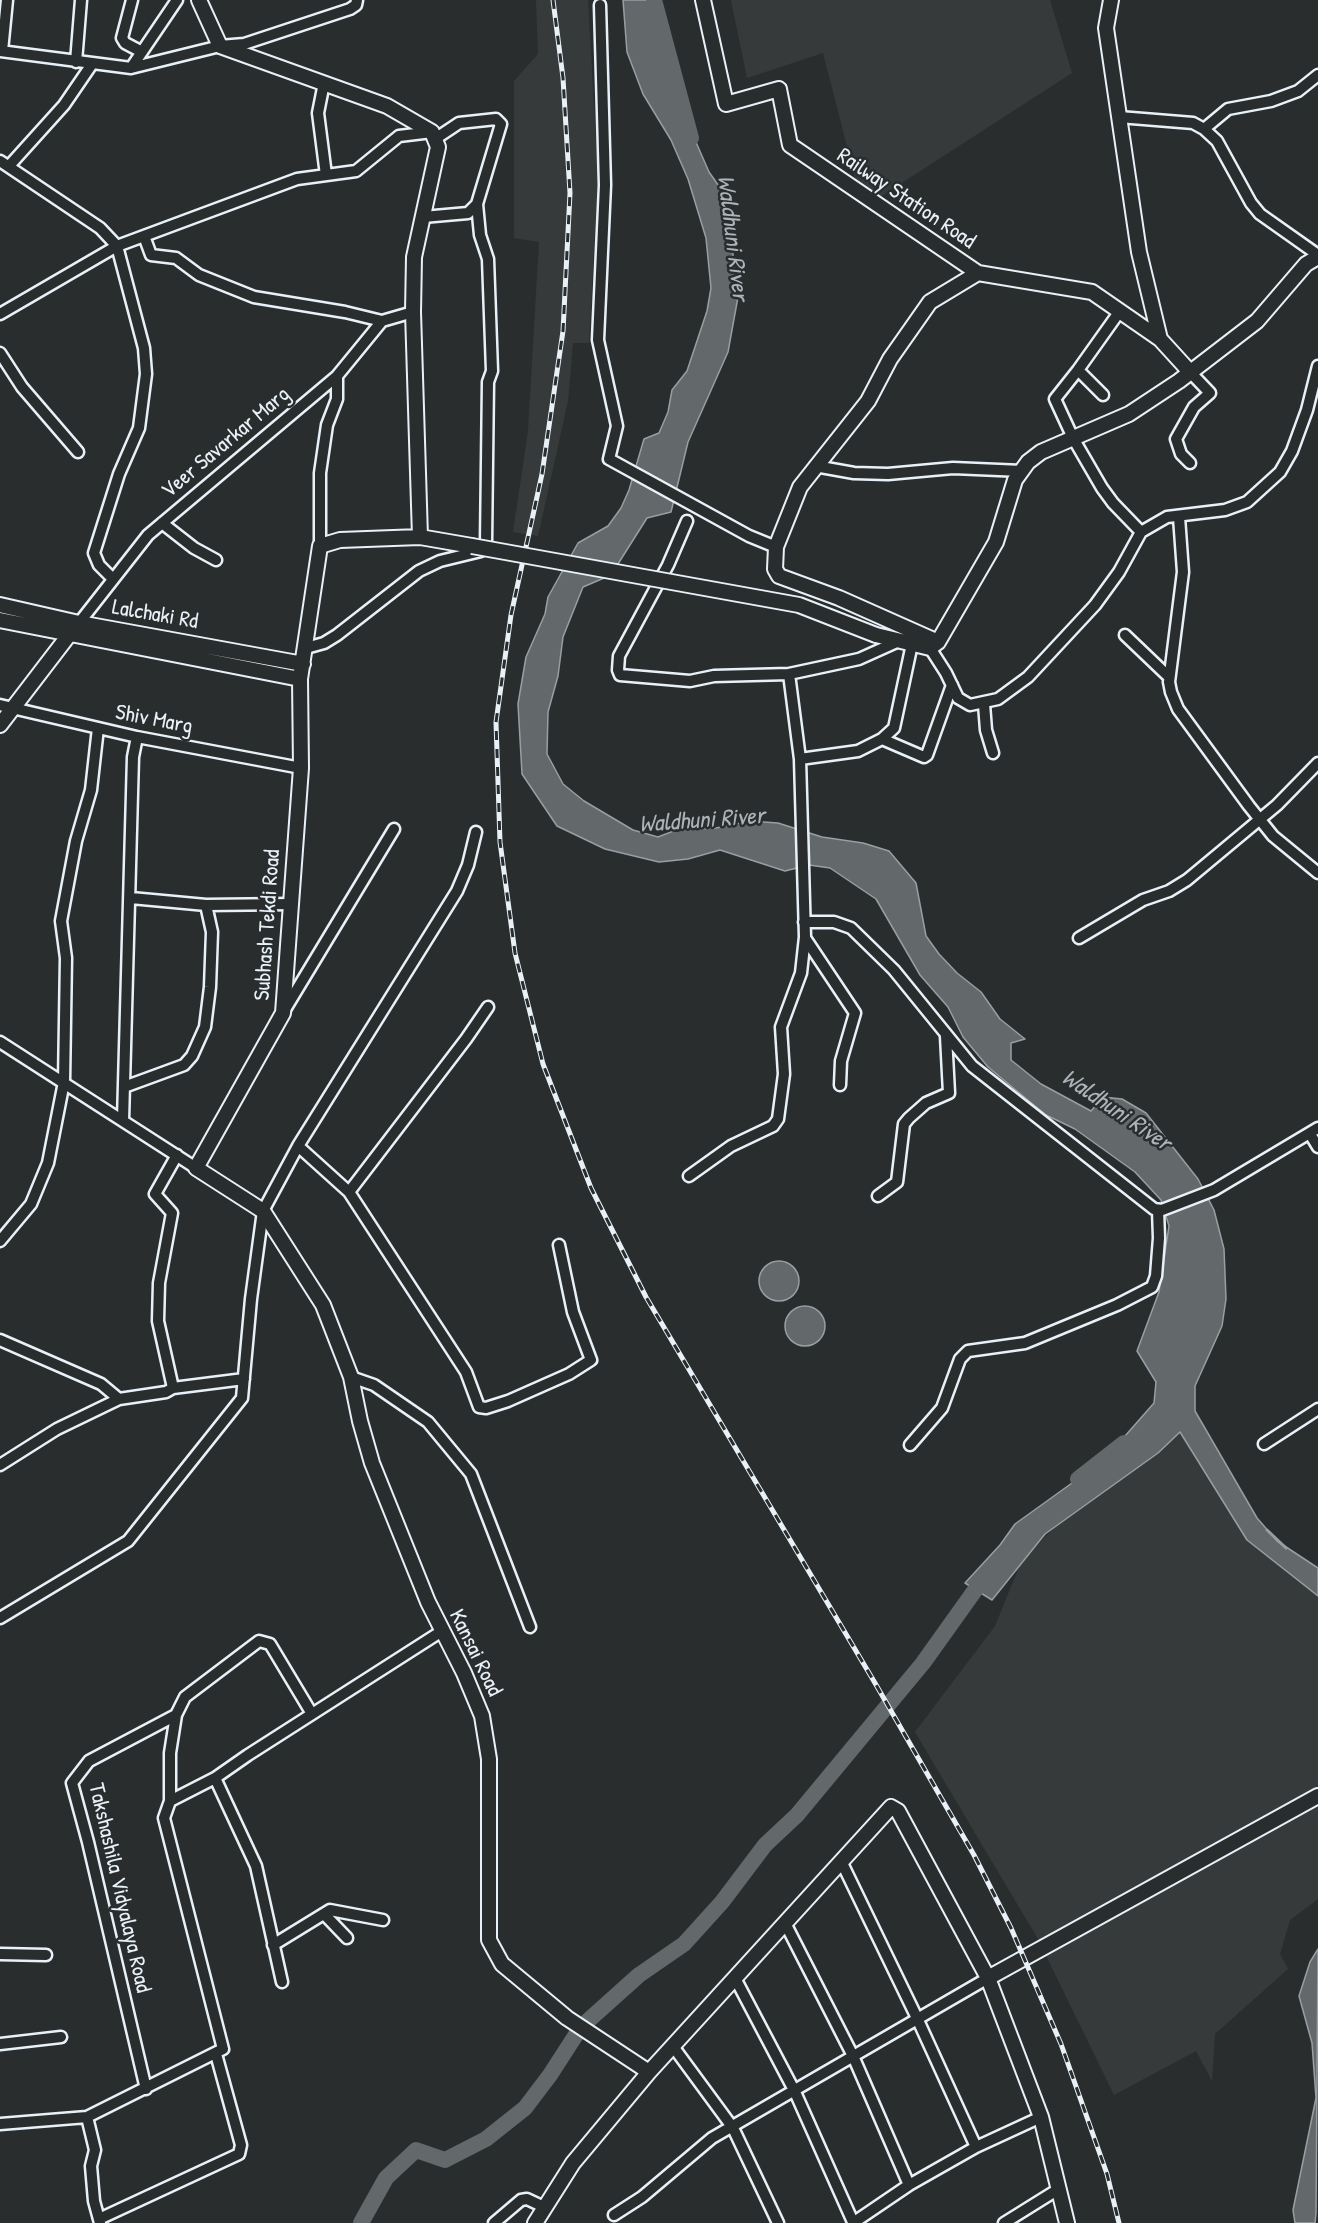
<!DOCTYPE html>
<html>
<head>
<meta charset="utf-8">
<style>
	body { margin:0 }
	canvas { display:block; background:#2a2d2e }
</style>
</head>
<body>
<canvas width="1318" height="2223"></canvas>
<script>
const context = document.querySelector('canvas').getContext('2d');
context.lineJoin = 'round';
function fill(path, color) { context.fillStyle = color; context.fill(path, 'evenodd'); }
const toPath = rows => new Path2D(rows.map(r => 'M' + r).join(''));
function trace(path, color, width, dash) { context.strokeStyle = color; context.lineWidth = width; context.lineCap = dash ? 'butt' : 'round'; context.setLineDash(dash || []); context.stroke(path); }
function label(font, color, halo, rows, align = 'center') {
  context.font = font + ' "Patrick Hand",sans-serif'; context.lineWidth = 5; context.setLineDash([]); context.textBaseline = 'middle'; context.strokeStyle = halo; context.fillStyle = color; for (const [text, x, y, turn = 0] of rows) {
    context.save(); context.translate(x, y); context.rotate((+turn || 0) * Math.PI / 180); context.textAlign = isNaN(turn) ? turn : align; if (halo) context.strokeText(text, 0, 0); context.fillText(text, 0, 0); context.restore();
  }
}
const built = toPath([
	[536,0,588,0,598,178,589,343,573,343,568,401,538,536,513,532,528,431,539,242,514,238,514,81,538,54],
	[731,0,1050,0,1072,73,863,208,823,53,747,78],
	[1180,1432,1247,1540,1318,1596,1318,1899,1290,1920,1280,1954,1288,1969,1215,2034,1212,2081,1196,2051,1114,2095,1038,1939,915,1732,995,1626,1022,1560,1062,1520,1158,1453]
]);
const water = toPath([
	[623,0,659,0,658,30,668,78,709,172,726,196,738,297,728,352,688,442,671,512,647,518,611,575,583,587,563,637,558,676,548,712,547,754,563,784,584,801,633,830,658,837,676,830,716,828,750,821,778,823,822,837,863,843,889,851,916,883,926,936,939,954,957,973,981,992,1000,1019,1025,1039,1011,1043,1011,1060,1041,1084,1091,1111,1103,1097,1122,1099,1146,1113,1198,1179,1214,1210,1224,1249,1226,1299,1222,1326,1195,1386,1195,1411,1257,1518,1277,1541,1318,1568,1318,1596,1247,1540,1180,1432,1158,1453,1045,1534,992,1600,965,1583,1000,1545,1015,1524,1104,1460,1154,1403,1156,1382,1137,1351,1159,1292,1169,1226,1161,1200,1135,1172,1075,1129,1046,1115,988,1067,963,1037,948,1007,920,975,876,899,830,868,809,865,785,871,720,850,688,859,659,862,605,849,557,826,522,774,518,704,526,657,545,614,548,597,578,543,608,526,621,508,629,490,644,439,659,433,668,412,672,390,687,371,707,311,711,288,706,238,688,179,671,140,643,94,627,52,623,0],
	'759 1281a20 20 0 1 1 40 0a20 20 0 1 1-40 0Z',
	'785 1326a20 20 0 1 1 40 0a20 20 0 1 1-40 0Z',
	[1318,1949,1316,2213,1315,2223,1295,2223,1293,2210,1316,2098,1312,2043,1299,1996,1310,1962,1318,1949]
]);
const stream = toPath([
	[1267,1530,1286,1548]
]);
const river = toPath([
	[654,0,691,138],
	[1078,1479,1124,1443],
	[361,2223,386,2178,416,2150,445,2160,486,2139,525,2108,550,2075,581,2027,639,1975,684,1944,722,1902,765,1845,797,1815,923,1663,988,1572]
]);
const street = toPath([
	[132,0,122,38,125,43,142,52],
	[600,5,605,185,598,340,617,426,609,459,749,536,776,547],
	[0,51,131,68,220,46,244,44,350,9,356,5,357,0],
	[2,51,7,0],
	[76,62,81,0],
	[131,68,177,0],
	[324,83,318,113,326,175],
	[1119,117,1193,123,1204,129,1217,141,1251,203,1260,214,1318,255],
	[1204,129,1228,109,1271,101,1298,91,1318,75],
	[0,161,100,228,117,246,144,348,146,374,139,428,119,474,94,553,99,565,113,579],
	[9,166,64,105,92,64],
	[423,217,468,213,477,204],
	[144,236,151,255,176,258,199,275,254,297,345,312,382,321],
	[0,314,117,246,297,179,356,171,399,136,432,132],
	[0,353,22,387,78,452],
	[1078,370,1055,399,1073,438,1102,488,1113,503,1141,532],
	[1103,395,1078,370,1120,311],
	[1190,463,1181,454,1176,439,1194,407,1210,393,1191,373],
	[815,466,854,473,888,474,953,468,1022,471],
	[1179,517,1183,572,1169,682,1171,692,1178,709,1249,806,1273,836,1318,873],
	[687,521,668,565,619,656,618,670,620,675,690,681,714,676,789,674],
	[162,523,194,548,216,560],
	[320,546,320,473,327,425,337,399,337,376],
	[79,623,148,535,337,376,382,321,413,312],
	[1125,635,1169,677],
	[306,648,324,643,337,635,419,571,440,561,481,551,486,543,488,382,492,371,488,259,480,235,477,204,501,124,496,119,459,123,435,139],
	[930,648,946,673,958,698,970,705,998,699,1028,677,1095,605,1119,572,1141,532,1167,517,1225,510,1247,502,1280,472,1292,451,1307,410,1318,366],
	[984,704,986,730,993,753],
	[0,705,137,737,301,768],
	[882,739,894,728,912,644],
	[800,759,858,751,882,739,924,757,927,755,952,685],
	[131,898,206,905],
	[804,922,834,922,851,928,894,970,972,1066,1154,1209,1162,1210,1214,1190,1318,1128],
	[805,938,855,1013,841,1061,840,1085],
	[1079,938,1143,900,1169,891,1187,880,1277,805,1318,763],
	[284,1011,394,829],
	[0,1042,196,1168],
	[124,1087,184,1065,192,1056,205,1027,210,987,212,932,206,905,291,904],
	[123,1120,133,757,137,737],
	[1310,1134,1318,1147],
	[298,1146,349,1192,466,1372,479,1407,486,1408,508,1401,569,1374,591,1360,573,1312,559,1245],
	[689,1176,731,1146,773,1126,778,1119,784,1074,781,1027,801,973,805,937,800,759,789,674,859,659,899,641],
	[349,1192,466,1039,488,1007],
	[878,1196,897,1182,904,1124,909,1118,926,1103,949,1093,946,1036],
	[0,1241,31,1204,48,1163,64,1082,66,958,61,921,76,841,91,790,98,728],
	[0,1340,101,1384,119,1399],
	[351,1377,374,1385,428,1422,471,1474,530,1627],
	[173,1388,158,1321,159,1283,172,1213,155,1194,177,1155],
	[1264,1444,1318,1409],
	[910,1445,942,1408,960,1359,968,1351,1025,1343,1117,1305,1152,1287,1156,1276,1159,1238,1158,1210],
	[0,1465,57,1429,119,1399,166,1392,173,1388,244,1379],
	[0,1618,128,1541,242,1398,251,1299,263,1211,298,1146,457,891,468,865,476,832],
	[215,1778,256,1866,282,1982],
	[170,1801,215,1778,248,1755,442,1631],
	[841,1861,917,2018,976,2147],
	[324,1914,347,1938],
	[785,1923,853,2056,909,2185],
	[273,1945,330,1910,383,1920],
	[0,1954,46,1955],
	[735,1978,795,2092,853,2222],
	[0,2044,61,2037],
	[672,2045,733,2128,778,2223],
	[146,2089,88,1842,72,1783,89,1761,176,1715],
	[87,2117,95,2150,91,2166,94,2201,100,2223],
	[0,2124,87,2117,223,2049,164,1818,170,1801,170,1753,176,1715,185,1697,259,1641,270,1644,312,1714],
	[614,2215,642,2197,712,2138,988,1978],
	[99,2219,239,2154,241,2145,216,2054],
	[494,2223,521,2200,527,2199,544,2207],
	[853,2223,909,2185,976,2147,1041,2117],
	[1004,2223,1057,2190]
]);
const secondary = toPath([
	[199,0,220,46,387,106,432,132,438,147,414,257,413,312,420,537],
	[703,0,726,104,779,89,790,145,978,273,1092,292,1160,339,1191,373],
	[1111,0,1106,28,1139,252,1160,339],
	[472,546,420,537,340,540,320,546,300,679,301,768,283,1013,196,1168,263,1211,323,1305,351,1377,360,1421,372,1463,428,1602,464,1673,482,1716,489,1759,489,1940,502,1964,567,2018,649,2072],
	[0,605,79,623,303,664],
	[0,620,300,679],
	[876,635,930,648,938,642,996,542,1015,480,1028,462,1041,452,1129,414,1179,381,1257,321,1306,264,1318,257],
	[938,642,839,598,779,576,775,569,776,547,800,487,868,401,890,359,930,302,978,273],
	[0,725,72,631],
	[988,1978,1318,1796],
	[535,2223,573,2163,649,2072,891,1807,898,1811,988,1978,1041,2117,1067,2223]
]);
const rail = toPath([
	[553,0,563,78,570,193,563,331,542,474,511,615,496,722,500,842,515,953,543,1064,591,1188,646,1297,875,1683,974,1855,1011,1928,1061,2044,1107,2174,1119,2223]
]);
const secondaryBridge = toPath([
	[472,546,799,605,876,635]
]);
const streetNames = [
	["Railway Station Road",906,199,34],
	["Veer Savarkar Marg",226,443,-40],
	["Lalchaki Rd",155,615,10],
	["Shiv Marg",154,720,11],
	["Subhash Tekdi Road",268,925,-86],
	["Kansai Road",475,1653,64],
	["Takshashila Vidyalaya Road",119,1888,77]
];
const waterNames = [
	["Waldhuni River",732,238,83],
	["Waldhuni River",702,821,-4],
	["Waldhuni River",1116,1111,34]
];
fill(built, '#363a3b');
fill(water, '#63686b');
trace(water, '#989fa3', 1.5);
trace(stream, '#989fa3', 3);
trace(river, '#63686b', 16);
trace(street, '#e8f1f8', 15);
trace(secondary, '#e8f1f8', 18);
trace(street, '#2a2d2e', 10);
trace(secondary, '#2a2d2e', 14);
trace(rail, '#e8f1f8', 5);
trace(rail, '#2a2d2e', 3, [9]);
trace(secondaryBridge, '#e8f1f8', 18, []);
trace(secondaryBridge, '#2a2d2e', 14);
label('22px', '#e8f1f8', '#2a2d2e', streetNames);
label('italic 24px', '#acb3b9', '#2a2d2e', waterNames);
</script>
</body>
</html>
